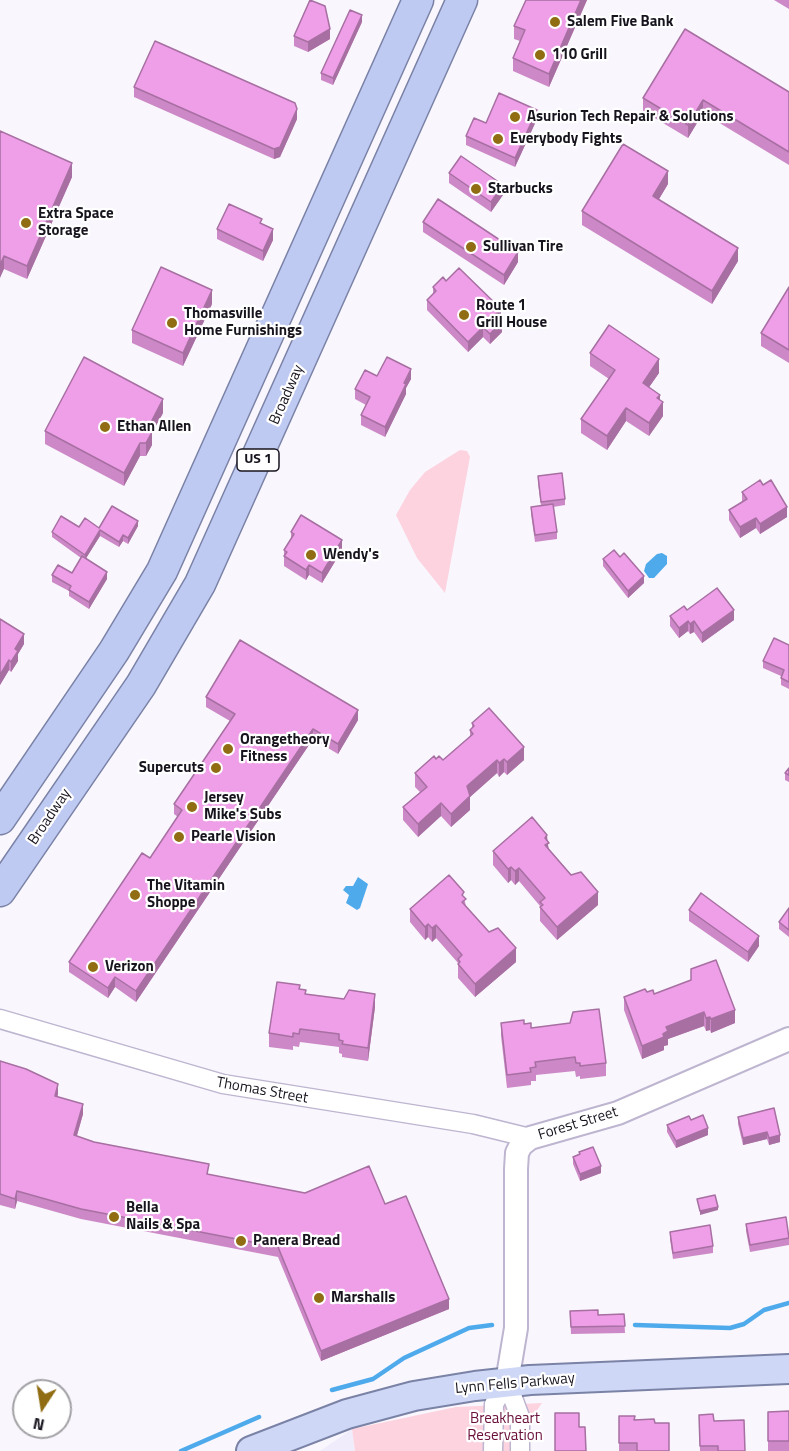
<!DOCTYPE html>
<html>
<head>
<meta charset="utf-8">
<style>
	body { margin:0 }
	#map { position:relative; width:789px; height:1451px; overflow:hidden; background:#f9f7fd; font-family:"Titillium Web",sans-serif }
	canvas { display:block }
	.north { position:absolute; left:12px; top:1379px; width:60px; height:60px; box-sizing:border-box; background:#fff; border:2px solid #a3a1a5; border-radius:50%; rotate:192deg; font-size:16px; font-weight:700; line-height:24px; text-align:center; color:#18141e }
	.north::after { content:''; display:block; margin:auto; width:21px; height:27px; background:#906d13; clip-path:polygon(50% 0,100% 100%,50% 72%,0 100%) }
</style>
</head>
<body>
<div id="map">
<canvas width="789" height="1451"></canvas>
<div class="north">N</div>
</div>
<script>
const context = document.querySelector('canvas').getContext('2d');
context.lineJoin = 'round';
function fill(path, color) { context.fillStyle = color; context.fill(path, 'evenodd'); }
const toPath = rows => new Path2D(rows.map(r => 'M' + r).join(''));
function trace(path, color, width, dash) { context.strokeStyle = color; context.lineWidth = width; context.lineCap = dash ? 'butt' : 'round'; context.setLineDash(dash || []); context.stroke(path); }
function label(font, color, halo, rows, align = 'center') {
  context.font = font + ' "Titillium Web",sans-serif'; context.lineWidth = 4.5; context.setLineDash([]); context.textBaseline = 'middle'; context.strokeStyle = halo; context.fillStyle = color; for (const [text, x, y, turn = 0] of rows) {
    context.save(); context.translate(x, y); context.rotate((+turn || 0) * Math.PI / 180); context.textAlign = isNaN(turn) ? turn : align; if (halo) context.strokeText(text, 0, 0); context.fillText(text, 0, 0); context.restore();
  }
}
const built = toPath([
	[352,1429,355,1451,320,1451]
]);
const green = toPath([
	[460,450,467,451,470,457,445,593,417,558,396,515,410,490,425,472],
	[542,1403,529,1422,529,1451,355,1451,352,1429,456,1407]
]);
const water = toPath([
	[662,553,667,556,667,564,654,578,649,578,644,571,646,564,657,554],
	[358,877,368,884,360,908,357,910,346,903,349,895,343,890,346,886,353,886]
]);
const stream = toPath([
	[635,1325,730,1328,744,1324,764,1310,789,1303],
	[332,1390,373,1379,404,1358,469,1328,492,1325],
	[181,1451,259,1417]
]);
const minor = toPath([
	[0,1019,223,1084,473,1124,530,1138],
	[507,1382,520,1417,520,1451],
	[493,1451,494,1404,507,1382]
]);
const tertiary = toPath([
	[507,1382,516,1328,516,1169,517,1153,521,1145,530,1138,618,1113,789,1039]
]);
const primary = toPath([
	[251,1451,347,1414,414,1396,475,1386,530,1380,789,1369]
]);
const trunk = toPath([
	[0,819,114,651,162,571,418,0],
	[0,891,141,685,200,584,462,0]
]);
const wall = toPath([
	[526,0,587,0,549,87,513,71,513,58,520,41,514,39,514,26],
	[774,0,789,0,789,9],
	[362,22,333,85,321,80,321,73],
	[294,36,330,39,308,52,294,46],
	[134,87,297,119,280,157,274,159,134,97],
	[789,92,789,165,703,113,688,138,643,111,643,98],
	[537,119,515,167,466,145,466,136,486,123],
	[0,131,72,177,27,279,4,269],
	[449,173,503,195,491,212,449,183],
	[668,184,659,199,738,261,712,304,582,225,582,211],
	[423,222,518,262,504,285,423,232],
	[262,224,273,240,263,261,217,239,217,229],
	[446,281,501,319,502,332,490,344,483,337,468,352,427,310,427,300,433,294,433,287],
	[789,287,789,363,761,346,761,333],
	[212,304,183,366,132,343,132,330],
	[590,353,659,373,649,387,660,400,663,416,649,436,626,421,607,450,581,433,581,419,609,379,590,366],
	[377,376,411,379,406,388,406,394,385,437,361,425,361,415,366,405,355,399,355,389],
	[163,413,152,433,152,445,146,456,140,456,124,486,45,444,45,431],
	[538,476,565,499,565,505,553,507,557,532,557,539,535,542,531,514,531,507,541,506,538,483],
	[763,485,787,517,760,534,756,528,740,538,729,520,729,510,742,502,742,492],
	[138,526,128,544,123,541,119,547,100,536,86,558,107,579,89,609,69,596,69,591,52,582,52,575,72,573,81,558,52,537,52,532,79,527,99,528],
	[291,532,342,550,322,583,309,575,306,580,284,566,284,550,291,539],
	[603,559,644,583,628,598,603,566],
	[687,610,734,620,702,643,694,632,690,634,688,631,679,638,670,626,670,616],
	[0,619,24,644,18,654,18,661,11,672,9,670,0,685],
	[789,645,789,689,781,685,781,676,763,668,763,661],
	[206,697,358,720,338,754,313,739,136,1002,115,987,108,998,69,972,69,962,150,858,178,817,174,814,174,804,230,721,206,707],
	[472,723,524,760,507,775,504,772,499,777,497,773,470,797,470,810,451,827,441,816,418,837,403,820,403,807,420,792,415,787,415,773,436,759,443,760,470,737,470,730,472,728],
	[789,768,789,782,785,780,785,773],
	[547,841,549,849,598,905,557,940,540,921,540,906,519,881,515,885,511,880,508,883,493,865,493,851],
	[464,898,466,906,516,962,475,997,458,978,458,963,436,938,432,942,428,937,425,940,410,922,410,909],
	[789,908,789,937,779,929,779,922],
	[689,910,759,946,748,962,689,921],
	[300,989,306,994,375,1007,368,1061,342,1057,342,1054,339,1053,339,1047,300,1042,299,1047,293,1046,293,1050,269,1047,269,1033],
	[647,992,654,994,735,1023,711,1033,710,1030,706,1031,704,1026,668,1039,668,1045,664,1046,664,1050,642,1059,624,1010,624,997],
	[501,1023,524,1024,606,1063,606,1076,580,1079,580,1076,576,1077,575,1071,536,1075,536,1081,531,1081,531,1085,507,1088,501,1036],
	[0,1061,58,1094,57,1097,83,1114,77,1136,94,1142,209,1175,305,1193,385,1204,449,1309,321,1361,278,1257,81,1219,17,1201,15,1209,0,1205],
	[774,1108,780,1142,769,1145,767,1139,743,1145,738,1124,738,1117],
	[691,1120,708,1135,676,1148,667,1132,667,1125],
	[579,1152,601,1173,580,1181,573,1164,573,1157,579,1154],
	[746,1224,789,1235,789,1245,750,1252,746,1231],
	[670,1232,713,1246,713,1253,673,1259,670,1239],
	[570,1311,598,1315,624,1314,625,1333,571,1334],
	[789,1411,789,1451,768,1451,768,1412],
	[699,1415,714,1421,745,1451,700,1451],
	[619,1416,655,1423,669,1451,619,1451]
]);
const shadedWall = toPath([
	[581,0,587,0,549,87,549,74],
	[362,15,362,22,333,85,333,78],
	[330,29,330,39,308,52,308,42],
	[703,100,703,113,688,138,688,125],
	[297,109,297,119,280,157,274,159,274,149],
	[537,110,537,119,515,167,515,158],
	[72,163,72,177,27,279,27,266],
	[668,171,668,184,653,209,653,196],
	[503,185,503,195,491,212,491,202],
	[273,229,273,240,263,261,263,251],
	[738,248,738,261,712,304,712,291],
	[518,252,518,262,504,285,504,275],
	[4,256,4,269,0,278,0,265],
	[212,290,212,304,183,366,183,353],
	[501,309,501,319,495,325,495,315],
	[502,321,502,332,490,344,490,334],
	[483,327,483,337,468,352,468,342],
	[659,359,659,373,643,396,643,383],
	[411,369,411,379,406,388,406,394,385,437,385,427],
	[660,395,660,407,663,402,663,416,649,436,649,423,657,398],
	[163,399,163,413,152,433,152,445,146,456,146,443,148,428],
	[626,408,626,421,607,450,607,436],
	[140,443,140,456,124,486,124,473],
	[787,507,787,517,760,534,760,524],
	[756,518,756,528,740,538,740,527],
	[138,521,138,526,128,544,128,538],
	[100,530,100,536,85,560,85,555],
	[123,535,123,541,119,547,119,542],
	[342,540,342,550,322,583,322,573],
	[309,565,309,575,306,580,306,570],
	[107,572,107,579,89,609,89,602],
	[644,576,644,583,628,598,628,591],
	[734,610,734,620,702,643,702,633],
	[688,621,688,631,679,638,679,628],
	[694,621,694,632,690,634,690,624],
	[24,634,24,644,18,654,18,661,11,672,11,662,15,649],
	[9,660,9,670,0,685,0,675],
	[358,710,358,720,338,754,338,744],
	[313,729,313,739,136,1002,136,991],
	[524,747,524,760,507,775,507,762],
	[504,759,504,772,499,777,499,763],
	[497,760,497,773,470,797,470,810,451,827,451,814,467,786],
	[441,803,441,816,418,837,418,824],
	[547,835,549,856,545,859,545,838],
	[511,867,511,880,508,883,508,869],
	[519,868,519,881,515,885,515,871],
	[598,892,598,905,557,940,557,927],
	[428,924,428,937,425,940,425,927],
	[436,925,436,938,432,942,432,928],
	[759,936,759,946,748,962,748,952],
	[516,948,516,962,475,997,475,984],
	[115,977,115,987,108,998,108,988],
	[375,994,375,1007,368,1061,368,1048],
	[735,1010,735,1023,711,1033,711,1019],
	[704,1012,704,1026,668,1039,668,1045,664,1046,664,1050,642,1059,642,1046,666,1027],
	[710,1017,710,1030,706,1031,706,1018],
	[58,1084,58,1094,55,1106,55,1096],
	[83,1104,83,1114,74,1145,74,1135],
	[708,1128,708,1135,676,1148,676,1141],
	[767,1132,767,1139,743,1145,743,1138],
	[780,1135,780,1142,769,1145,769,1138],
	[601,1166,601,1173,580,1181,580,1174],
	[17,1191,17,1201,15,1209,15,1199],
	[718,1207,718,1210,700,1215,700,1211],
	[449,1299,449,1309,321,1361,321,1351]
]);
const building = toPath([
	[310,0,325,6,330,29,308,42,294,36,310,0],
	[526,0,581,0,549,74,513,58,525,30,514,26,526,0],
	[350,10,362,15,333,78,321,73,350,10],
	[685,29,789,92,789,152,703,100,688,125,643,98,685,29],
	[155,41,295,103,297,109,280,147,274,149,134,87,155,41],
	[499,93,537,110,515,158,466,136,474,118,486,123,499,93],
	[0,131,72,163,27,266,4,256,0,265,0,131],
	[623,144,668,171,653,196,738,248,712,291,582,211,623,144],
	[461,156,503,185,491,202,449,173,461,156],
	[438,199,518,252,504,275,423,222,438,199],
	[229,204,262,219,260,223,273,229,263,251,217,229,229,204],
	[161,267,212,290,183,353,132,330,161,267],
	[459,268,501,309,495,315,502,321,490,334,483,327,468,342,427,300,436,291,433,287,443,277,446,281,459,268],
	[789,287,789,350,761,333,789,287],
	[609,325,659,359,643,383,660,395,657,398,663,402,649,423,626,408,607,436,581,419,615,370,590,353,609,325],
	[84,357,163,399,148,428,152,432,146,443,140,443,124,473,45,431,84,357],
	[387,357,411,369,404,383,406,384,385,427,361,415,370,397,355,389,365,370,377,376,387,357],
	[562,473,565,499,541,502,538,476,562,473],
	[760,480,763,485,771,480,787,507,760,524,756,518,740,527,729,510,747,499,742,492,760,480],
	[553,504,557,532,535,535,531,507,553,504],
	[112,506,138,521,128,538,123,535,119,542,100,530,85,555,52,532,61,516,79,527,85,518,99,528,112,506],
	[301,515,342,540,322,573,309,565,306,570,284,556,287,552,284,550,294,534,291,532,301,515],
	[614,550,620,557,624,553,644,576,628,591,603,559,614,550],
	[82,556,107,572,89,602,69,590,71,586,52,575,58,565,72,573,82,556],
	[717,588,734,610,702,633,694,621,690,624,688,621,679,628,670,616,684,606,687,610,717,588],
	[0,619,24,634,15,649,18,651,11,662,9,660,0,675,0,619],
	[774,638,789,645,789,682,781,678,784,670,763,661,774,638],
	[240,640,358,710,338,744,313,729,136,991,115,977,108,988,69,962,142,853,150,858,182,810,174,804,235,714,206,697,240,640],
	[489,708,524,747,507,762,504,759,499,763,497,760,467,786,470,796,451,814,441,803,418,824,403,807,427,787,415,773,434,756,436,759,439,756,443,760,473,734,470,730,474,726,472,723,489,708],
	[789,768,789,775,785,773,789,768],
	[532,817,547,835,545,838,549,843,545,845,571,875,581,872,598,892,557,927,540,907,543,905,540,902,545,898,519,868,515,871,511,867,508,869,493,851,532,817],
	[449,875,464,892,462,895,466,899,462,902,489,932,498,928,516,948,475,984,458,964,460,962,458,959,462,955,436,925,432,928,428,924,425,927,410,909,449,875],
	[701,893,759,936,748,952,689,910,701,893],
	[789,908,789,930,779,922,789,908],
	[716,960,735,1010,711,1019,710,1017,706,1018,704,1012,666,1027,668,1031,663,1034,664,1037,642,1046,624,997,645,989,647,992,653,990,654,994,691,980,691,969,716,960],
	[277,982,300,985,299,989,306,990,305,994,344,999,349,990,375,994,368,1048,342,1044,343,1041,339,1040,339,1034,300,1029,299,1034,293,1033,293,1037,269,1033,277,982],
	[599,1009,606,1063,580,1066,580,1063,576,1063,575,1057,535,1062,536,1067,530,1068,531,1072,507,1075,501,1023,524,1020,524,1024,531,1023,531,1028,570,1023,573,1012,599,1009],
	[0,1061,26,1069,58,1084,55,1096,83,1104,74,1135,94,1142,209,1164,207,1174,305,1193,369,1166,385,1204,406,1196,449,1299,321,1351,278,1247,81,1209,17,1191,15,1199,0,1194,0,1061],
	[774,1108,780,1135,769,1138,767,1132,743,1138,738,1117,774,1108],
	[703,1115,708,1128,676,1141,667,1125,689,1116,691,1120,703,1115],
	[593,1147,601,1166,580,1174,573,1157,580,1154,579,1152,593,1147],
	[715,1195,718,1207,700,1211,697,1199,715,1195],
	[786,1217,789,1238,750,1245,746,1224,786,1217],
	[710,1225,713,1246,673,1253,670,1232,710,1225],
	[598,1310,598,1315,624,1314,625,1326,571,1327,570,1311,598,1310],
	[789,1411,789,1441,768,1441,768,1412,789,1411],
	[555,1413,579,1413,579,1427,585,1427,586,1451,555,1451,555,1413],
	[713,1414,714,1421,744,1420,745,1451,718,1451,718,1446,700,1446,699,1415,713,1414],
	[619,1416,635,1416,634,1420,654,1419,655,1423,669,1423,669,1451,637,1451,637,1443,619,1443,619,1416]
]);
const markers = [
	[555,22,6,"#906d13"],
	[540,55,6,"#906d13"],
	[515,117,6,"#906d13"],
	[498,139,6,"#906d13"],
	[476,189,6,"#906d13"],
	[26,223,6,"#906d13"],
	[471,247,6,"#906d13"],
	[464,315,6,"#906d13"],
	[172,323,6,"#906d13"],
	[105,427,6,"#906d13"],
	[311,555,6,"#906d13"],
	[228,749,6,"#906d13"],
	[216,768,6,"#906d13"],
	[192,807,6,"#906d13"],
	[179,837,6,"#906d13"],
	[135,895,6,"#906d13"],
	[93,967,6,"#906d13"],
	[114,1217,6,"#906d13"],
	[241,1241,6,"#906d13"],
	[319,1298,6,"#906d13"]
];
const shields = [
	[258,460,42]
];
const shieldNames = [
	["US 1",258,460]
];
const poiNames = [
	["Salem Five Bank",567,22],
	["110 Grill",552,55],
	["Asurion Tech Repair & Solutions",527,117],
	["Everybody Fights",510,139],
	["Starbucks",488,189],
	["Extra Space",38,214],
	["Storage",38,231],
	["Sullivan Tire",483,247],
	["Route 1",476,306],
	["Grill House",476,323],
	["Thomasville",184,314],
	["Home Furnishings",184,331],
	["Ethan Allen",117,427],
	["Wendy's",323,555],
	["Orangetheory",240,740],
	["Fitness",240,757],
	["Supercuts",204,768,"right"],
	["Jersey",204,798],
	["Mike's Subs",204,815],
	["Pearle Vision",191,837],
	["The Vitamin",147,886],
	["Shoppe",147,903],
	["Verizon",105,967],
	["Bella",126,1208],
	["Nails & Spa",126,1225],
	["Panera Bread",253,1241],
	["Marshalls",331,1298]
];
const streetNames = [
	["Broadway",287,395,-66],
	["Broadway",50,817,-56],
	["Thomas Street",262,1091,10],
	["Forest Street",578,1124,-17],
	["Lynn Fells Parkway",515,1384,-5]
];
const parkNames = [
	["Breakheart",505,1419],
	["Reservation",505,1436]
];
fill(built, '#f1ecfb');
fill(green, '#fcd3df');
fill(water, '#4faaec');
trace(stream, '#4faaec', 4.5);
trace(minor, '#beb5d0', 21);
trace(tertiary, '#beb5d0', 26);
trace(primary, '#7a82a6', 32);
trace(trunk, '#7a82a6', 33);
trace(minor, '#fff', 18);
trace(tertiary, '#fff', 22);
trace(primary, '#cfd7f6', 28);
trace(trunk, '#bfcaf3', 30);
fill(wall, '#cd89c7');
fill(shadedWall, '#a76fa2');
fill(building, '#ee9fe7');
trace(building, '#a76fa2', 1.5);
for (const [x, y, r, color] of markers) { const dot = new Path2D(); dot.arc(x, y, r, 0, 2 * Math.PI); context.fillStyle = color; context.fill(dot); trace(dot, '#fff', 2); }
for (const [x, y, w] of shields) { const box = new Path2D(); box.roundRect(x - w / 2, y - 11, w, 22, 4.5); context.fillStyle = '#fff'; context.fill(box); trace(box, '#18141e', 1.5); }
label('bold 14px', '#18141e', null, shieldNames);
label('bold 15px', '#18141e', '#fff', poiNames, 'left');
label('15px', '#18141e', '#fff', streetNames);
label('15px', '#6a0f3a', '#fff', parkNames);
</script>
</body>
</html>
